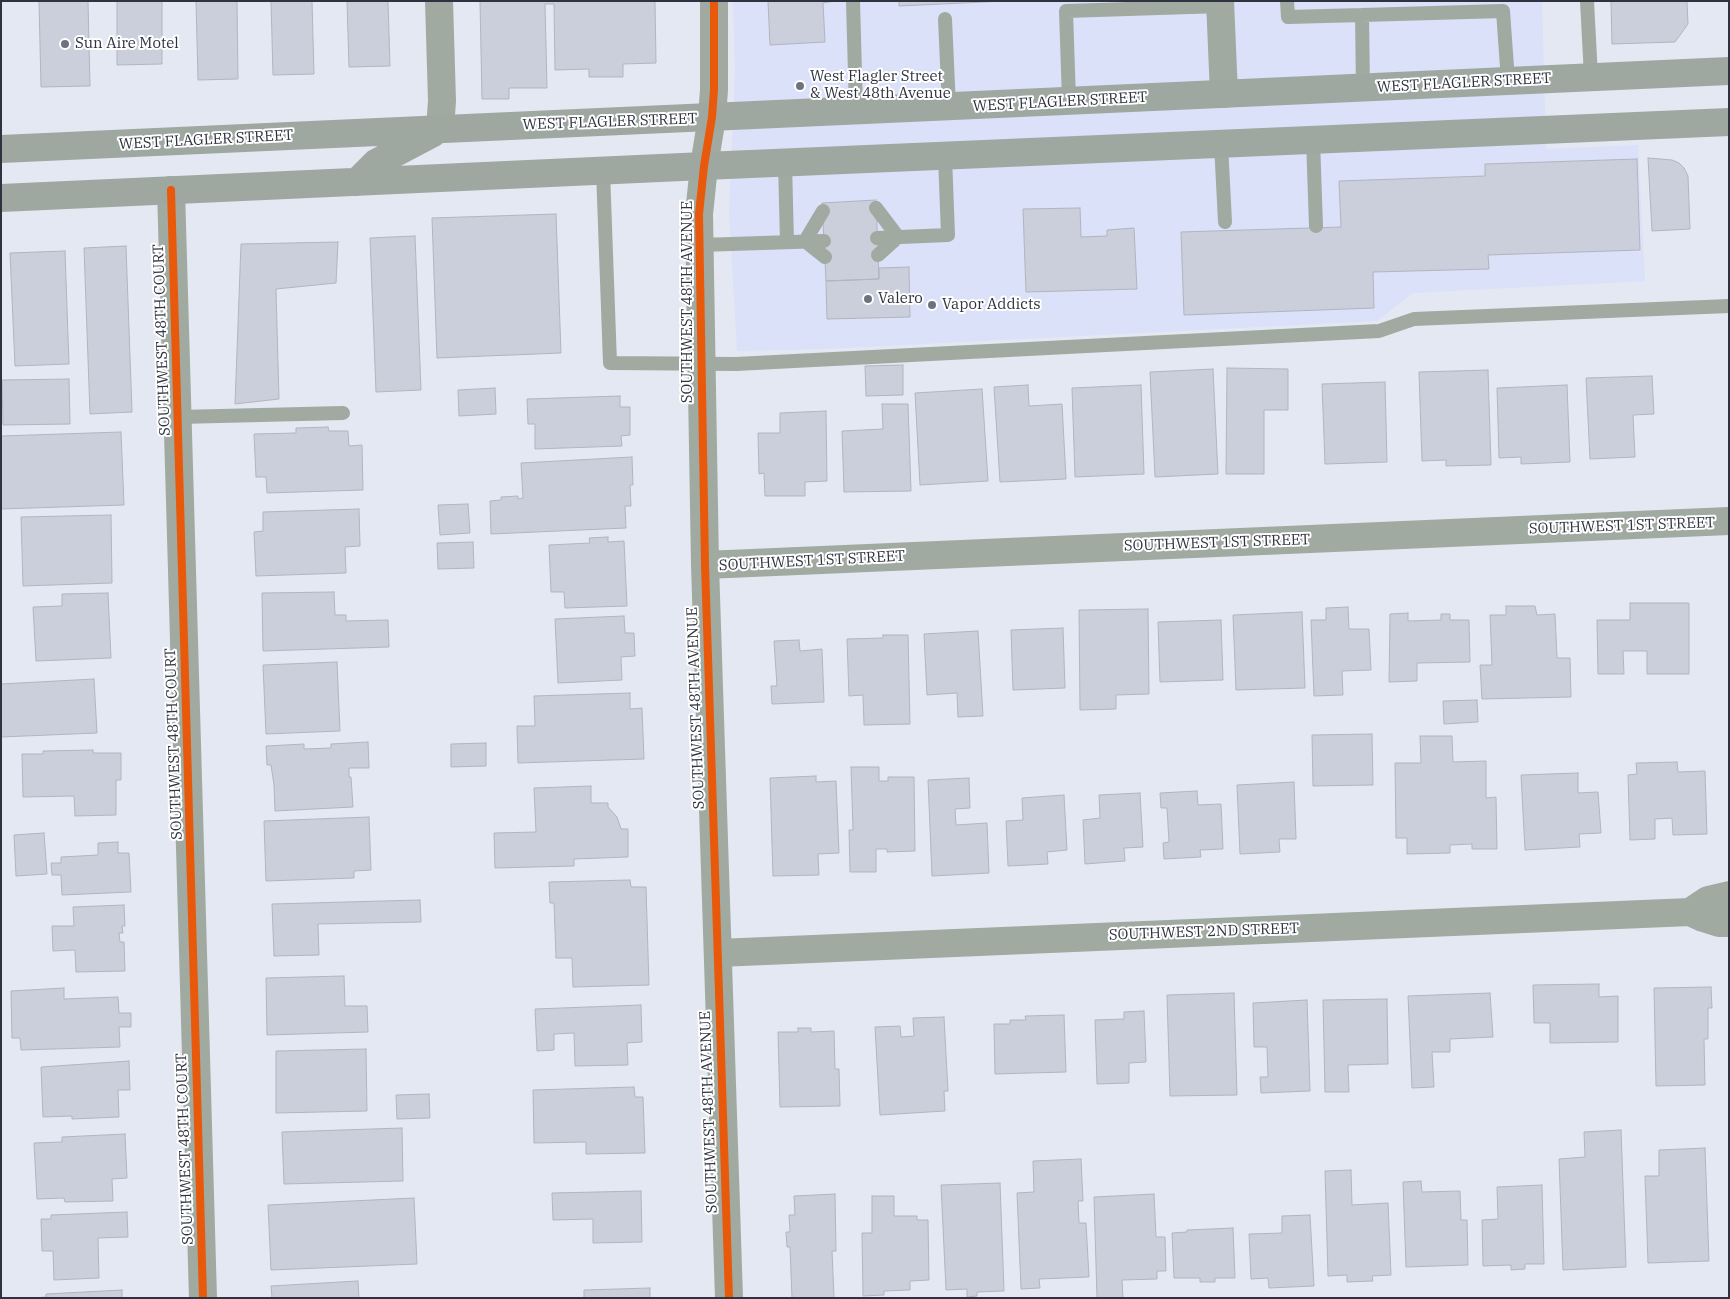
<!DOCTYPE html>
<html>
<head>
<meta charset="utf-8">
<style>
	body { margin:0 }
	#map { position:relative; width:1730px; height:1299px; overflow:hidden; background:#e4e8f3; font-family:"IBM Plex Serif",serif }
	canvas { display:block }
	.frame { position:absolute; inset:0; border:2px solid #2f3340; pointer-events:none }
</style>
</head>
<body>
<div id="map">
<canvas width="1730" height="1299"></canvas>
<div class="frame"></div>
</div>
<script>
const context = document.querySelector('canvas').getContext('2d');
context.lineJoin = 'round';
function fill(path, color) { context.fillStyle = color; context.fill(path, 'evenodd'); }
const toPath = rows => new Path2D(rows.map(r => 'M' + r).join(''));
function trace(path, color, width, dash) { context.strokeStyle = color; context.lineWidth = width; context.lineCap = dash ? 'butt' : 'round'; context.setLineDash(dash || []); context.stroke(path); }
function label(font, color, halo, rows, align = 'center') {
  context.font = font + ' "IBM Plex Serif",serif'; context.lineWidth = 4; context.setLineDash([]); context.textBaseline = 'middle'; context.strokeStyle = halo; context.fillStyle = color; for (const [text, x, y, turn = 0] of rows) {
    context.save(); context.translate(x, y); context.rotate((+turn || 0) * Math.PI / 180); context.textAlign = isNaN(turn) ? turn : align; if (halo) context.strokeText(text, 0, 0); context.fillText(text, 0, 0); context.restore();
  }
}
const built = toPath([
	[733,1,1542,1,1546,149,1638,145,1645,281,1413,293,1377,321,825,349,737,351,729,212,735,72]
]);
const building = toPath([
	[39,1,88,1,90,86,41,87,39,1],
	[117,1,162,1,162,64,117,65,117,1],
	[196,1,237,1,238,79,198,80,196,1],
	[271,1,312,1,314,74,273,75,271,1],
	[347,1,388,1,390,66,349,67,347,1],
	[480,1,655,1,656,63,623,64,623,77,589,77,589,69,555,70,554,4,545,4,547,88,509,88,509,99,482,99,480,1],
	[768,1,835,1,823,3,825,42,770,45,768,1],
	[899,1,1005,1,899,6,899,1],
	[1611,1,1687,1,1688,24,1675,42,1612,44,1611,1],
	[1648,158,1672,160,1679,163,1684,168,1688,176,1690,229,1652,231,1648,158],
	[1637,159,1640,250,1488,255,1489,269,1373,272,1374,308,1184,315,1181,232,1341,227,1339,181,1485,176,1485,164,1637,159],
	[876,200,879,279,826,281,822,203,876,200],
	[1080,208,1081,237,1107,236,1107,230,1134,228,1137,289,1026,292,1023,209,1080,208],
	[556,214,561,353,437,358,432,218,556,214],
	[415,236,421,390,376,392,370,238,415,236],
	[338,242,336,283,276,289,279,399,235,404,241,244,338,242],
	[126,246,132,412,90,414,84,248,126,246],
	[65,251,69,364,15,366,10,253,65,251],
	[909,267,910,317,827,319,826,281,879,279,879,268,909,267],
	[903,365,903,395,866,396,865,366,903,365],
	[1227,368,1288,369,1288,410,1264,410,1264,474,1226,474,1227,368],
	[1213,369,1218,474,1155,477,1150,372,1213,369],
	[1488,370,1491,465,1446,466,1446,460,1422,461,1419,372,1488,370],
	[1652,376,1654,414,1633,415,1635,457,1590,459,1586,378,1652,376],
	[69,379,70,424,3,425,2,380,69,379],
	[1385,382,1387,462,1325,464,1322,384,1385,382],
	[1028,385,1029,406,1062,404,1066,479,1000,482,994,387,1028,385],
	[1141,385,1144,474,1075,477,1072,388,1141,385],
	[1567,385,1570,462,1521,464,1521,457,1499,458,1497,388,1567,385],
	[495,388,496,414,459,416,458,390,495,388],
	[982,389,988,481,920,485,915,393,982,389],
	[620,396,620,407,630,407,630,435,621,436,622,446,535,449,535,424,528,424,527,399,620,396],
	[882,404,908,404,911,491,844,492,842,431,883,429,882,404],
	[826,411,827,481,805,482,805,496,765,496,764,473,759,474,758,433,780,433,780,413,826,411],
	[328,427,329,431,348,431,349,446,362,445,363,490,267,493,266,477,256,477,254,434,296,433,296,428,328,427],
	[121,432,124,505,1,509,1,436,121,432],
	[632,457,633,485,630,485,631,506,625,506,626,528,491,534,490,501,501,500,501,497,518,496,518,499,523,498,521,463,632,457],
	[468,504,470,533,440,535,438,505,468,504],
	[359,509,360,546,345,547,346,573,256,576,254,532,263,531,263,512,359,509],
	[111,515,112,583,23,586,21,517,111,515],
	[608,537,608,542,624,541,627,606,565,608,564,592,551,592,549,545,590,543,589,538,608,537],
	[473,542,474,568,438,569,437,543,473,542],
	[334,592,335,615,346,615,346,621,388,620,389,647,263,651,262,593,334,592],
	[108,593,111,658,36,661,33,607,62,606,62,594,108,593],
	[1630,603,1689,603,1689,674,1647,674,1647,651,1623,651,1624,674,1598,674,1597,620,1630,620,1630,603],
	[1506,606,1535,606,1537,615,1555,614,1557,658,1570,658,1571,697,1482,699,1480,665,1492,665,1490,615,1506,615,1506,606],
	[1348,607,1349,629,1369,629,1371,670,1342,671,1343,695,1314,696,1311,620,1326,620,1326,608,1348,607],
	[1148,609,1149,694,1116,695,1116,709,1080,710,1079,610,1148,609],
	[1302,612,1305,688,1236,690,1233,615,1302,612],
	[1408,613,1408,621,1441,620,1441,614,1450,614,1450,620,1469,620,1470,662,1417,663,1417,681,1389,682,1390,614,1408,613],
	[624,616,625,633,634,633,635,656,621,657,622,680,558,683,555,619,624,616],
	[1221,620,1223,680,1160,682,1158,622,1221,620],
	[1063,628,1065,688,1013,690,1011,630,1063,628],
	[978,631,983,716,958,717,957,693,927,695,924,634,978,631],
	[883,635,908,635,910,724,864,725,863,695,849,696,847,639,883,638,883,635],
	[799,640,800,651,822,649,824,702,772,704,771,686,777,686,774,641,799,640],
	[337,662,340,731,266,734,263,665,337,662],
	[94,679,97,733,1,737,1,684,94,679],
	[630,693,630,709,642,708,644,759,518,763,517,726,535,726,534,696,630,693],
	[1477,700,1478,722,1444,724,1443,701,1477,700],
	[1372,734,1373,785,1313,786,1312,735,1372,734],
	[1420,736,1452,736,1453,762,1486,761,1486,798,1496,797,1497,849,1472,849,1472,844,1450,845,1450,853,1407,854,1407,838,1396,838,1395,763,1421,763,1420,736],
	[368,742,369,768,349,768,349,777,351,777,353,807,275,811,274,785,271,765,267,765,266,746,304,744,304,749,331,748,331,744,368,742],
	[486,743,486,766,451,767,451,744,486,743],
	[93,750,93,753,121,753,121,780,116,780,116,815,75,816,74,796,23,797,22,754,43,754,43,751,93,750],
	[1677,762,1678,772,1705,771,1707,834,1673,835,1672,818,1655,819,1655,839,1630,840,1628,775,1637,774,1636,763,1677,762],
	[851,767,879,767,879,781,888,781,888,777,914,777,915,851,887,852,887,849,876,849,876,872,850,872,849,830,853,830,851,767],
	[1578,773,1578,793,1598,792,1601,833,1579,834,1580,847,1525,850,1521,775,1578,773],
	[816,776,816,782,836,781,839,853,818,854,819,875,773,876,770,778,816,776],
	[969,778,970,808,955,809,956,825,987,823,989,873,932,876,928,780,969,778],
	[1294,782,1296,839,1279,839,1280,852,1240,854,1237,785,1294,782],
	[591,786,591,803,608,803,608,807,617,817,621,829,628,829,628,857,574,859,574,866,495,868,494,833,536,832,534,788,591,786],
	[1197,791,1198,805,1221,804,1223,849,1200,850,1201,857,1164,859,1163,843,1169,842,1167,808,1161,808,1160,793,1197,791],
	[1140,793,1143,847,1124,848,1125,861,1085,864,1083,820,1100,818,1099,795,1140,793],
	[1064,795,1067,850,1047,852,1048,864,1008,866,1006,821,1023,820,1022,798,1064,795],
	[369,817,371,870,354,871,354,878,266,881,264,821,369,817],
	[44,833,47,874,16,876,14,835,44,833],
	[118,842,118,853,129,853,131,892,62,895,61,875,52,875,51,863,61,863,61,857,98,855,98,843,118,842],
	[630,880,631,887,646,887,649,985,573,987,572,958,556,958,554,903,550,903,549,882,630,880],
	[420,900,421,922,318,924,319,955,274,956,272,904,420,900],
	[124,905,125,926,122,926,123,933,119,933,120,942,124,942,125,971,76,972,75,950,53,951,52,926,74,926,73,907,124,905],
	[344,976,345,1006,367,1006,368,1032,267,1035,266,978,344,976],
	[1599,984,1599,997,1618,996,1618,1042,1550,1043,1550,1023,1534,1023,1533,985,1599,984],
	[1711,987,1712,1008,1708,1008,1708,1039,1704,1039,1705,1085,1656,1086,1654,988,1711,987],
	[64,988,64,999,118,997,119,1013,131,1013,131,1027,119,1027,120,1047,21,1050,20,1038,12,1038,11,991,64,988],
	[1234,993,1237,1095,1170,1096,1167,995,1234,993],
	[1490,993,1493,1037,1450,1039,1450,1052,1432,1052,1434,1087,1412,1088,1408,996,1490,993],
	[1387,999,1388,1064,1348,1065,1349,1092,1325,1092,1323,1000,1387,999],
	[1307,1000,1310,1091,1261,1093,1260,1077,1268,1077,1267,1047,1254,1047,1253,1003,1307,1000],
	[641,1005,642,1042,627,1043,628,1065,575,1066,574,1033,554,1034,554,1050,537,1051,535,1009,641,1005],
	[1144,1011,1146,1062,1129,1063,1129,1083,1097,1084,1095,1020,1124,1019,1124,1012,1144,1011],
	[1064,1015,1066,1072,995,1074,994,1024,1010,1024,1010,1020,1026,1020,1025,1016,1064,1015],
	[944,1017,948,1091,944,1091,945,1111,880,1115,875,1027,900,1026,901,1037,914,1036,913,1018,944,1017],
	[798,1028,811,1028,811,1032,834,1031,835,1069,839,1069,840,1106,780,1107,778,1032,798,1032,798,1028],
	[366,1049,367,1111,276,1113,276,1051,366,1049],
	[129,1061,130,1090,118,1090,119,1117,72,1119,72,1116,43,1117,41,1067,129,1061],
	[634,1087,635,1097,643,1097,645,1153,586,1154,586,1142,534,1143,533,1090,634,1087],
	[429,1094,430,1118,397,1119,396,1095,429,1094],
	[402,1128,403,1181,284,1184,282,1132,402,1128],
	[1621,1130,1626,1267,1563,1270,1559,1159,1585,1157,1584,1132,1621,1130],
	[125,1134,127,1178,112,1179,113,1201,65,1202,64,1198,37,1199,34,1143,62,1142,62,1137,125,1134],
	[1705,1148,1709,1261,1648,1263,1645,1176,1659,1176,1659,1150,1705,1148],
	[1081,1159,1083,1201,1078,1201,1079,1223,1086,1223,1089,1277,1039,1279,1040,1288,1021,1289,1017,1193,1034,1192,1033,1161,1081,1159],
	[1351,1170,1352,1205,1388,1203,1391,1275,1372,1276,1373,1281,1347,1282,1347,1275,1328,1276,1325,1171,1351,1170],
	[1421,1181,1422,1192,1460,1191,1461,1220,1467,1220,1468,1265,1406,1267,1403,1182,1421,1181],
	[1000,1183,1004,1291,977,1292,977,1296,967,1297,967,1289,946,1290,941,1185,1000,1183],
	[1542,1185,1544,1264,1525,1264,1525,1269,1511,1270,1511,1265,1483,1266,1482,1220,1498,1219,1497,1187,1542,1185],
	[641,1191,642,1242,593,1243,593,1219,553,1220,552,1193,641,1191],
	[835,1194,836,1251,832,1251,834,1298,792,1298,790,1247,787,1247,786,1232,790,1232,789,1215,795,1215,794,1196,835,1194],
	[1154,1194,1156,1237,1165,1237,1166,1271,1157,1271,1157,1279,1122,1280,1123,1298,1097,1298,1094,1197,1154,1194],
	[872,1196,894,1196,894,1216,917,1216,917,1220,928,1220,929,1280,910,1281,910,1290,884,1291,884,1295,863,1296,862,1233,872,1233,872,1196],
	[414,1198,417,1264,271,1270,268,1205,414,1198],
	[127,1212,128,1237,98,1238,99,1278,54,1280,53,1251,42,1251,41,1219,51,1219,51,1215,127,1212],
	[1310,1215,1314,1286,1269,1288,1268,1278,1251,1279,1249,1234,1282,1233,1282,1216,1310,1215],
	[1233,1228,1235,1278,1215,1278,1215,1282,1200,1282,1200,1278,1174,1278,1172,1233,1187,1232,1187,1230,1233,1228],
	[358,1281,359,1298,272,1298,271,1286,358,1281],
	[650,1288,650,1298,584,1298,584,1290,650,1288],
	[122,1290,122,1298,34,1298,46,1297,46,1294,122,1290]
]);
const lane = toPath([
	[853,1,856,111],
	[1287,1,1288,17,1362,15],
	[1587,1,1591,77],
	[945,19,949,107],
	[1363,88,1362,15,1503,11,1508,81],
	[1069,100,1066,11,1221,6],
	[1313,140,1316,226],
	[1221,144,1225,222],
	[785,163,787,242],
	[603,171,610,363,736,364,1379,331,1414,319,1729,306],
	[876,208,898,237,878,255],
	[823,211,805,241,825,257],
	[877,238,948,235,945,156],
	[700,245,824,241],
	[179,417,343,413]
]);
const street = toPath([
	[439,1,442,101,440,129],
	[714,1,714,90,712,117,704,166,699,214,705,565,729,1298],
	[1220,1,1224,94],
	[171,190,203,1298],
	[705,565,1729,521],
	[1690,912,1708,900,1729,895],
	[718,953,1690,912,1703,918,1719,923,1729,923]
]);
const secondary = toPath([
	[1,149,1729,71],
	[357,182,376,163,433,133],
	[1,198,704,166,1729,122]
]);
const cycleway = toPath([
	[714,1,714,90,712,117,704,166,699,214,705,565,729,1298],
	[171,190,203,1298]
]);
const markers = [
	[65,44,5,"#6e727f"],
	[800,86,5,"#6e727f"],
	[868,299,5,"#6e727f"],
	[932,305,5,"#6e727f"]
];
const poiNames = [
	["Sun Aire Motel",75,44],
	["West Flagler Street",810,77],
	["& West 48th Avenue",810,94],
	["Valero",878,299],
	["Vapor Addicts",942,305]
];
const streetNames = [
	["WEST FLAGLER STREET",1464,83,-3],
	["WEST FLAGLER STREET",1060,102,-3],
	["WEST FLAGLER STREET",610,122,-2],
	["WEST FLAGLER STREET",206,140,-3],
	["SOUTHWEST 48TH AVENUE",688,302,-90],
	["SOUTHWEST 48TH COURT",162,340,-92],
	["SOUTHWEST 1ST STREET",1622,526,-2],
	["SOUTHWEST 1ST STREET",1217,543,-2],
	["SOUTHWEST 1ST STREET",812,561,-3],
	["SOUTHWEST 48TH AVENUE",696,708,-92],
	["SOUTHWEST 48TH COURT",174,744,-92],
	["SOUTHWEST 2ND STREET",1204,932,-2],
	["SOUTHWEST 48TH AVENUE",709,1112,-92],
	["SOUTHWEST 48TH COURT",185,1149,-92]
];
fill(built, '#dae1f8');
fill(building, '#cbcfdb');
trace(building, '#b2b5c0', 1);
trace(lane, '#a0aaa1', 14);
trace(street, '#a0aaa1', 28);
trace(secondary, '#9ea8a1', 28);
trace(cycleway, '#e8590c', 8);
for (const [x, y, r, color] of markers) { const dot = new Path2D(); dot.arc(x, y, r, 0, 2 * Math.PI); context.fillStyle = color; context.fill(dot); trace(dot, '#fff', 2); }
label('15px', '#2f3340', '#fff', poiNames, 'left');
label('15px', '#2f3340', '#fff', streetNames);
</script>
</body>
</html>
